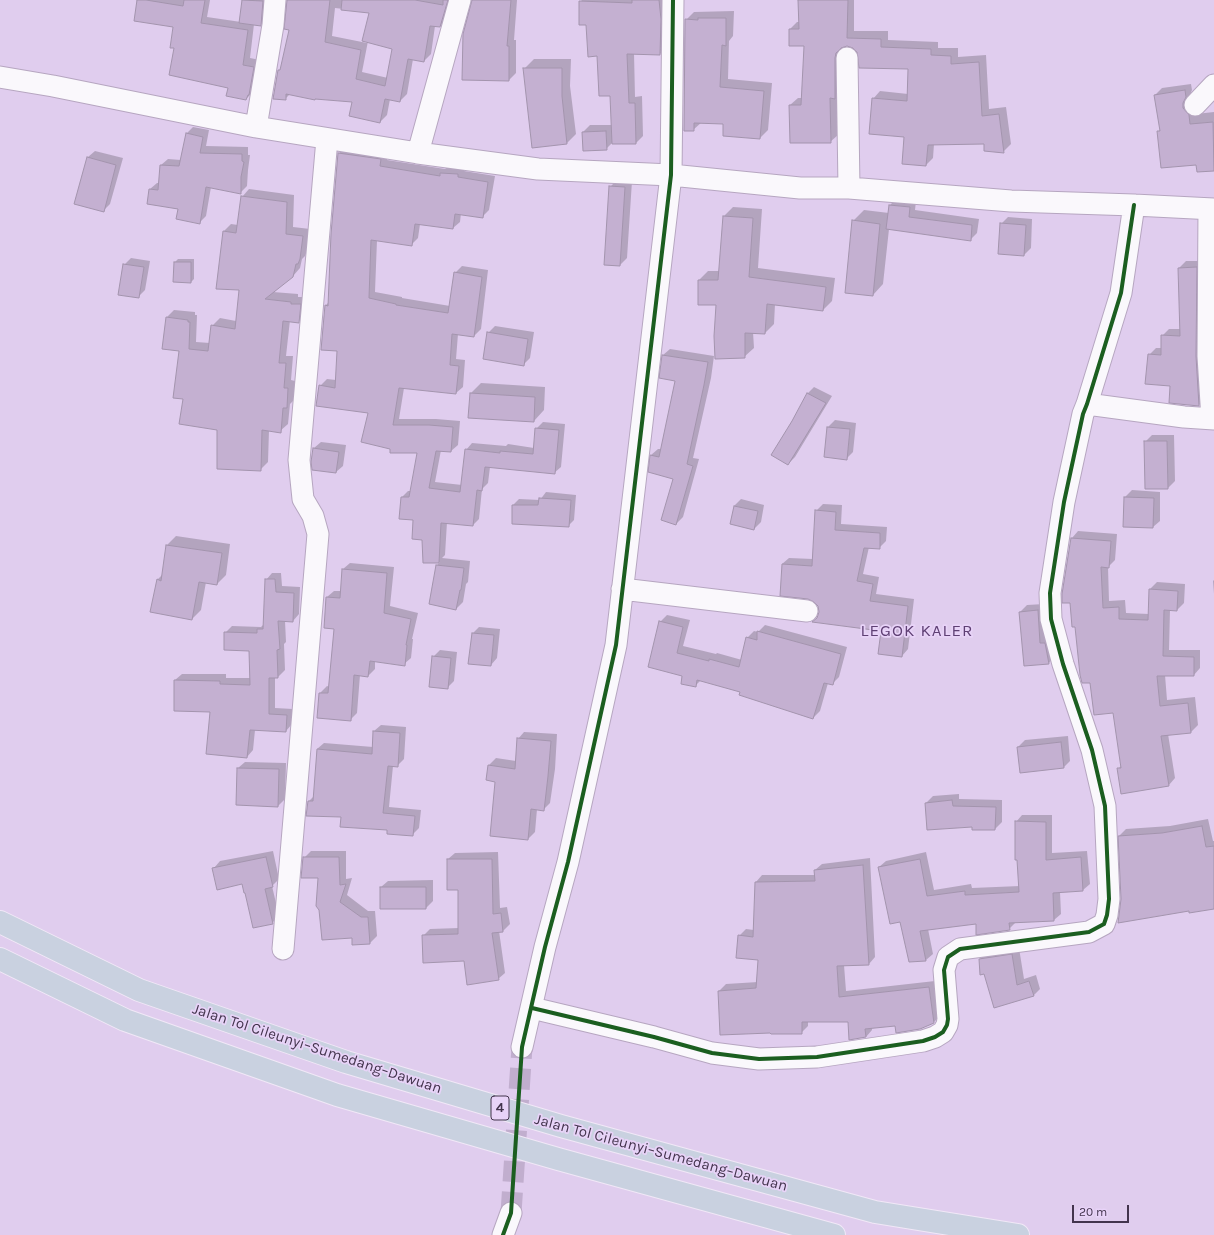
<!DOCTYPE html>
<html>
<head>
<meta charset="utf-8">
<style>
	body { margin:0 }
	#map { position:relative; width:1214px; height:1235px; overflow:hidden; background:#e0cdee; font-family:Karla,sans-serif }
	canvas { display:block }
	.scale { position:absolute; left:1072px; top:1205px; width:57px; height:18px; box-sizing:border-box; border:2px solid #43344d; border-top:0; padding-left:5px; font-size:12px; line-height:14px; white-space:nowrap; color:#43344d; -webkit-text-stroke:3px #e8d3f8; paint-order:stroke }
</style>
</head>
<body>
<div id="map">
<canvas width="1214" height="1235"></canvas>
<div class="scale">20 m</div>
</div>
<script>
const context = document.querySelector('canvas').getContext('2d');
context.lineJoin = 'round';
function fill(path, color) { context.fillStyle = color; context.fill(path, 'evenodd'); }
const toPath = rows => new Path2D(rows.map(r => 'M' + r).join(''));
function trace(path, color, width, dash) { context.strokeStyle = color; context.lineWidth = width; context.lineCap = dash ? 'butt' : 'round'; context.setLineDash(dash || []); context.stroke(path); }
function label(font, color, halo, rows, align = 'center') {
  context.font = font + ' Karla,sans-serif'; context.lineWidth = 3.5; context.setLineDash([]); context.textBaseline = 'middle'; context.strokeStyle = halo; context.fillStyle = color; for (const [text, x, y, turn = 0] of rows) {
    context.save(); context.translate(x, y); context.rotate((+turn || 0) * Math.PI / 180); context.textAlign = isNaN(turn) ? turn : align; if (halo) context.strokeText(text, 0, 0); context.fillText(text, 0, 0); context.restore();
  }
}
const shadow = toPath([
	[138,0,210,0,207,17,241,22,243,0,269,0,267,18,260,25,254,24,250,58,260,60,253,92,246,99,229,87,174,26],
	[288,0,452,0,447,19,440,26,435,26,431,54,424,61,413,59,407,94,400,101,390,99,387,115,380,122,353,101,290,94,285,99,279,71,282,68,290,29],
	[335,8,370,12,367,43,332,36],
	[368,41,394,48,388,78,362,72],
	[473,0,517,0,514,40,516,40,516,73,509,80],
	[582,0,667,0,667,47,660,54,634,53,635,97,642,96,643,136,636,143,612,143,606,149,583,132,590,125,612,125,611,95,587,24,580,2],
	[799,0,854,0,854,31,888,31,888,40,938,42,938,48,958,48,958,57,986,55,989,109,1006,107,1011,144,1003,152,985,143,934,144,933,158,926,165,906,136,873,99,880,91,908,94,909,68,858,52,854,47,847,45,843,46,842,50,837,95,838,135,830,142,791,142,790,105,798,98,802,98,805,45,790,29,797,22,800,22],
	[734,11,733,36,729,41,728,79,772,83,768,130,760,138,724,123,702,122,693,130,686,20,694,12],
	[534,59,571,59,570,86,576,134,566,144,524,69],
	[1191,84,1192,90,1190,95,1190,101,1196,114,1214,112,1214,170,1198,171,1197,163,1158,132,1161,129,1155,95,1162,88],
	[193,127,209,130,206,146,248,147,248,155,250,155,248,170,247,186,241,192,211,187,206,216,199,223,179,209,148,204,150,189,157,183,160,183,161,165,168,159,181,160,187,133],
	[345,147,388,153,387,160,445,169,448,167,464,168,464,171,495,176,489,210,482,217,461,213,460,222,453,228,420,224,418,238,411,245,377,240,375,292,402,297,402,298,450,306,455,273,462,266,488,270,481,329,474,336,458,334,456,359,465,360,463,387,456,393,404,388,399,419,436,419,460,421,458,445,451,451,441,450,435,482,462,485,466,450,472,443,506,446,508,444,534,448,536,429,543,422,565,424,561,467,554,473,490,467,488,483,482,489,479,519,473,525,447,522,445,555,442,558,470,561,468,582,466,584,463,602,456,609,437,565,440,562,424,562,423,539,402,497,408,491,411,491,418,452,391,449,369,412,320,386,327,379,336,380,339,350,325,306,329,302,339,153],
	[95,151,123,158,110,204,103,211,88,157],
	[617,180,632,181,627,258,620,265,610,187],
	[249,189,294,195,293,227,310,229,307,251,305,256,302,259,300,268,293,276,273,292,298,294,298,297,307,297,306,314,299,321,290,320,286,356,293,356,291,380,295,381,294,400,290,404,288,424,280,431,269,430,268,462,260,470,184,398,180,351,167,317,174,310,195,312,195,315,197,315,196,342,210,343,212,326,220,318,236,321,240,290,223,232,231,224,238,225,242,197],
	[897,198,916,201,915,210,979,219,977,233,970,240,889,229,883,284,873,295,853,221,864,210,889,213,890,205],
	[733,207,762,209,758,268,835,278,832,301,823,310,775,304,774,324,765,333,753,332,754,348,744,357,717,304,699,280,708,271,720,271,724,216],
	[1008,217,1032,219,1031,248,1024,255,1001,224],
	[131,258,150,261,145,290,138,297,124,265],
	[178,259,194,259,194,279,191,282,175,262],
	[1186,261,1203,261,1206,398,1199,405,1172,385,1149,355,1156,348,1162,348,1162,336,1169,329,1181,329,1179,268],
	[495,326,534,332,530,358,523,365,488,333],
	[670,349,714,356,711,378,693,458,699,459,683,517,676,524,675,478,651,455,658,449,661,449,676,380,663,355],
	[481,383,545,387,544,410,534,421,469,417,471,393],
	[814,387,832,396,795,457,788,464,793,422,808,393],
	[835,420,856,423,853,452,846,459,825,457,828,427],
	[1152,435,1174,435,1175,481,1168,488,1145,442],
	[321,442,346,445,343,466,336,472,314,448],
	[1132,490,1160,492,1160,521,1153,527,1125,497],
	[546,492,576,495,574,520,568,526,513,505,519,499,540,500],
	[741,499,764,505,761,522,754,529,734,506],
	[823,504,842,505,841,524,887,527,886,541,879,548,869,547,863,574,879,577,876,594,914,599,908,649,902,656,882,630,818,617,820,612,819,606,782,564,789,558,813,559,816,511],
	[1078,531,1117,534,1115,560,1108,567,1109,601,1125,600,1126,613,1149,614,1150,589,1157,582,1185,584,1184,603,1177,610,1170,610,1169,650,1200,650,1200,668,1194,675,1165,675,1167,700,1195,697,1198,725,1191,732,1168,734,1175,778,1169,785,1118,769,1122,765,1114,712,1072,538],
	[176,536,230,544,226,575,217,584,206,582,201,610,192,619,151,611,158,579,163,574,167,545],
	[350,563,394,567,390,606,418,613,412,639,413,639,411,658,404,664,375,661,375,669,368,676,360,675,357,713,350,720,320,693,327,686,330,687,335,628,327,597,334,591,341,591,343,569],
	[272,573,281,573,282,586,300,587,299,614,293,621,285,621,286,642,284,644,285,670,278,677,275,677,275,708,293,709,292,724,286,731,255,730,253,750,247,757,211,711,175,680,182,674,226,674,226,678,251,678,250,650,225,633,232,626,261,627,264,624,266,580],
	[1214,580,1214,594,1213,581],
	[1044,604,1055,656,1049,663,1020,612,1027,605],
	[667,615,690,620,683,646,716,654,717,653,742,660,747,638,754,631,758,632,765,625,847,647,839,677,832,684,828,683,820,711,813,718,741,691,701,680,695,686,683,675,660,622],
	[479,627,500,629,497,658,491,665,473,633],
	[440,650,457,652,454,681,447,688,433,657],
	[381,725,406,727,404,759,397,766,393,766,389,807,421,810,419,828,412,835,342,816,308,802,314,796,317,749,324,743,373,747,374,731],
	[524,732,557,734,555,769,550,803,543,810,537,809,535,832,528,839,489,765,496,758,516,761,518,739],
	[1068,736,1070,761,1064,767,1018,747,1025,740],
	[245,762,286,763,285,799,278,806,238,768],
	[959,794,959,799,1002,800,1002,822,995,829,973,829,973,825,926,803,933,796],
	[1022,815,1052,815,1052,853,1087,851,1090,884,1083,890,1060,892,1061,914,1054,920,1016,922,1009,929,977,923,928,929,933,954,926,960,910,961,901,920,879,867,886,861,926,852,934,890,971,884,972,888,1020,886,1016,822],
	[1208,819,1213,841,1214,841,1214,908,1190,910,1122,899,1119,836,1126,829,1170,826],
	[273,851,279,879,272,886,279,916,272,923,243,883,214,868,220,861],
	[311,851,346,851,346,879,352,878,347,895,368,911,375,911,377,936,370,943,353,944,353,937,319,877,304,858],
	[498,852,500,908,507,907,510,924,503,931,499,931,505,973,498,979,423,936,430,929,459,928,459,889,448,859,455,853],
	[870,858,875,957,869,964,844,965,846,991,935,981,941,1015,934,1022,872,1027,872,1030,866,1037,849,1021,808,1021,808,1026,801,1033,719,991,726,984,758,982,760,959,739,936,746,929,754,930,756,882,762,875,816,875,815,870,822,864],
	[433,880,433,901,426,908,381,887,388,881],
	[1019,948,1024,979,1036,975,1040,989,1033,996,995,1007,980,959,987,952]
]);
const building = toPath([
	[137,0,146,0,183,6,184,0,205,0,201,23,248,30,243,65,254,67,249,95,248,95,246,100,226,96,228,88,169,75,174,48,170,48,173,27,134,21,137,0],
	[242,0,263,1,261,26,239,23,242,0],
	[287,0,330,0,325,42,361,50,356,79,385,86,392,49,362,41,369,13,341,10,342,0,415,0,443,5,443,0,448,0,440,27,430,26,424,62,408,59,400,102,385,99,380,123,349,116,352,102,315,99,315,100,286,94,286,100,273,99,278,70,280,70,289,30,284,29,287,0],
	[472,0,511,0,507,46,509,46,509,81,462,80,463,34,472,0],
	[632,0,659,0,661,19,660,55,627,54,629,103,635,103,636,144,612,144,610,96,599,96,597,56,588,57,586,25,579,25,579,1,632,3,632,0],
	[798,0,848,0,847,38,881,39,881,47,931,49,931,55,951,56,951,64,979,62,982,116,999,114,1004,153,984,151,984,144,928,145,926,166,902,164,904,137,869,134,872,98,907,101,908,69,859,68,857,52,853,48,847,46,841,48,836,53,835,58,835,99,830,98,831,143,790,143,789,105,801,105,804,46,789,46,789,29,799,29,798,0],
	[698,18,726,18,726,46,722,45,720,87,764,91,760,139,723,136,723,124,694,123,694,131,684,131,685,19,698,20,698,18],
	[523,68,562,68,562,96,567,144,532,148,523,68],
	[1185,90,1186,97,1183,103,1183,108,1189,115,1190,124,1213,122,1214,171,1197,172,1196,165,1161,168,1157,131,1160,131,1154,95,1185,90],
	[606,131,607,150,583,151,582,132,606,131],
	[186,133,203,137,200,153,242,154,242,161,244,162,241,177,241,194,206,187,200,224,176,219,178,209,147,204,149,189,158,190,160,165,179,166,186,133],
	[338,153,381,159,380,166,440,176,440,173,458,174,458,177,488,182,483,218,455,214,453,229,415,224,412,246,371,240,369,298,396,304,396,305,448,313,454,272,482,277,474,337,452,334,450,365,459,366,456,394,399,388,393,425,429,425,453,427,451,452,436,451,429,488,460,492,465,449,500,453,500,451,533,454,535,428,559,430,555,474,485,467,482,491,477,490,473,526,441,523,439,563,423,563,422,540,412,539,413,520,399,519,401,497,409,497,417,453,390,453,390,449,361,442,368,413,316,406,319,385,335,388,337,351,321,350,325,305,328,306,331,234,338,153],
	[87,157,116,165,104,212,74,204,87,157],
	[609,186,625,187,620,266,604,265,609,186],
	[241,196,287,202,286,234,303,236,300,259,298,264,296,264,293,277,265,299,291,302,291,304,301,304,299,323,283,321,279,363,286,363,284,388,288,388,287,408,283,408,281,433,262,430,261,471,217,469,217,430,179,424,183,399,173,398,179,351,162,349,166,317,188,320,188,322,190,322,189,349,208,351,211,325,235,329,239,290,216,289,223,231,236,233,241,196],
	[889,205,910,207,909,217,972,225,971,241,886,229,889,205],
	[723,216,753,218,749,277,826,287,823,311,767,304,765,334,745,333,745,358,715,359,714,336,716,305,698,305,698,280,718,280,723,216],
	[852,220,880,224,873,296,845,293,852,220],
	[1000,223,1026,225,1024,256,998,254,1000,223],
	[174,262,191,262,191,283,173,282,174,262],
	[123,264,144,267,139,298,118,295,123,264],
	[1197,267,1196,356,1199,406,1169,403,1170,386,1145,384,1148,354,1161,355,1161,335,1180,336,1178,268,1197,267],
	[487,332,528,339,524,366,483,359,487,332],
	[662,355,708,362,704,385,687,464,693,466,676,525,661,520,673,479,648,472,650,455,659,457,675,381,659,378,662,355],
	[470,393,535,397,534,422,468,418,470,393],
	[807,393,826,403,788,465,771,455,792,421,807,393],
	[827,427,850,429,847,460,824,457,827,427],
	[1144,441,1167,441,1168,489,1145,489,1144,441],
	[313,448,339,452,336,473,312,470,311,462,313,448],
	[1124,497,1154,498,1153,528,1123,527,1124,497],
	[539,498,571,500,569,527,512,524,512,505,538,505,539,498],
	[734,506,758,511,754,530,730,524,734,506],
	[815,510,836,512,835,530,880,533,880,549,864,548,857,581,873,584,870,601,908,606,902,657,878,654,881,631,812,622,817,618,819,612,818,606,814,602,808,599,780,596,782,564,812,566,815,510],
	[1071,538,1111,541,1109,568,1101,567,1103,608,1119,607,1119,619,1148,620,1149,589,1178,591,1177,611,1164,610,1163,656,1194,657,1194,676,1157,676,1160,706,1188,703,1191,733,1161,736,1169,786,1121,794,1117,768,1121,768,1113,713,1094,715,1090,683,1082,683,1080,675,1075,627,1072,627,1070,603,1062,603,1062,594,1071,538],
	[166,545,222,553,217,585,199,582,192,620,150,612,157,579,161,581,166,545],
	[436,565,464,568,461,590,460,590,456,610,429,604,436,565],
	[342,569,387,573,384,613,411,619,406,645,407,645,405,666,370,661,368,677,354,675,351,721,317,718,319,693,328,693,334,629,324,628,326,597,340,598,342,569],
	[265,579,275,579,276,592,294,593,293,622,278,621,280,649,277,650,278,678,269,678,269,714,287,715,286,732,250,730,247,758,206,754,210,712,174,711,174,680,220,681,220,684,250,685,249,651,224,650,224,632,257,633,257,629,263,629,265,579],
	[1038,610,1040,643,1045,643,1049,664,1024,666,1019,612,1038,610],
	[659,621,683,627,677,653,709,661,709,659,739,667,746,637,757,640,757,631,841,654,833,685,824,683,813,719,739,695,740,692,697,680,696,687,681,684,682,676,648,667,659,621],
	[472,633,494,635,491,666,468,664,472,633],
	[432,656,451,658,448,689,429,687,432,656],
	[373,731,400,733,398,767,388,766,383,813,415,816,413,836,387,834,387,830,340,827,341,817,306,816,308,801,313,801,317,749,372,754,373,731],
	[517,738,551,741,548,776,544,811,531,809,528,840,490,836,495,782,486,780,488,765,515,769,517,738],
	[1061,742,1064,768,1020,773,1017,747,1061,742],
	[237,768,279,769,278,807,236,805,237,768],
	[952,800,953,806,996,807,995,830,972,830,972,827,927,830,925,803,952,800],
	[1015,821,1046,822,1046,860,1081,857,1083,891,1053,893,1054,921,1009,923,1010,930,976,935,976,924,920,931,926,961,909,962,900,922,890,924,878,867,920,859,927,896,965,891,965,895,1019,892,1017,860,1015,860,1015,821],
	[1202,826,1206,847,1214,846,1214,909,1189,913,1189,911,1118,923,1121,899,1118,836,1162,833,1202,826],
	[266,857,273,887,265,889,273,924,253,928,245,893,244,893,242,884,217,890,212,868,266,857],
	[303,857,339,857,340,885,346,884,340,902,361,917,368,917,370,944,352,945,352,938,322,940,319,910,316,906,318,878,301,878,303,857],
	[447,859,492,859,493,914,501,913,503,932,492,933,499,980,467,985,464,961,423,963,422,935,458,934,458,890,447,890,447,859],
	[863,865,869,965,837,966,839,997,929,987,934,1023,920,1029,896,1033,895,1026,865,1029,866,1037,849,1040,848,1022,802,1022,802,1034,771,1034,770,1033,720,1035,718,991,756,988,758,960,736,958,738,935,753,937,755,882,815,881,814,870,863,865],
	[380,887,426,887,426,909,380,909,380,887],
	[1012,954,1017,985,1029,981,1034,996,994,1008,984,974,980,975,979,959,1012,954]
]);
const minorTunnel = toPath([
	[511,1213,522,1047]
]);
const minor = toPath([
	[847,58,849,188],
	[0,77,53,86,256,127,418,153,538,169,671,175,800,188,849,188,1011,201,1134,205,1214,209],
	[1195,105,1214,85],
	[256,127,273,25,275,0],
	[418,153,460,0],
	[1209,209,1208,356,1212,419],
	[1087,404,1184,417,1214,419],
	[622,589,807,611],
	[283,949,318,534,313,516,303,499,299,460,327,139],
	[532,1008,654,1037,712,1053,759,1059,817,1057,923,1041,935,1037,943,1032,947,1025,948,1019,944,970,948,957,960,949,1089,932,1104,924,1107,915,1109,899,1105,806,1092,750,1063,664,1051,619,1050,593,1064,502,1083,414,1087,404,1121,293,1134,205],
	[522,1047,545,947,568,862,616,645,671,175,673,0],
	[503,1235,511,1213]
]);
const motorway = toPath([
	[0,922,139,990,346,1062,561,1126,875,1212,1018,1235],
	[0,959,125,1020,337,1095,558,1159,834,1235]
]);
const cycleway = toPath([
	[532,1008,654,1037,712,1053,759,1059,817,1057,923,1041,935,1037,943,1032,947,1025,948,1019,944,970,948,957,960,949,1089,932,1104,924,1107,915,1109,899,1105,806,1092,750,1063,664,1051,619,1050,593,1064,502,1083,414,1087,404,1121,293,1134,205],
	[503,1235,511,1213,522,1047,545,947,568,862,616,645,671,175,673,0]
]);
const shields = [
	[500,1108,18]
];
const shieldNames = [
	["4",500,1108]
];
const streetNames = [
	["Jalan Tol Cileunyi–Sumedang–Dawuan",317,1049,18],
	["Jalan Tol Cileunyi–Sumedang–Dawuan",661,1153,15]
];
const quarterNames = [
	["LEGOK KALER",917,631]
];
fill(shadow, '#0003');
fill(building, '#c4b0d1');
trace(building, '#a394ad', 1);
trace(minorTunnel, '#c1aece', 21, [21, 10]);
trace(minor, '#b6a6c0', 23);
trace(motorway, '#f1e8f7', 24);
trace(minor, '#faf8fc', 21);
trace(motorway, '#c9d1e0', 22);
trace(cycleway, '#1b5e20', 4);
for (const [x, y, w] of shields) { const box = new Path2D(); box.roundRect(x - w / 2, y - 12, w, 24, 3); context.fillStyle = '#e8d3f8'; context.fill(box); trace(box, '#43344d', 1); }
label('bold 14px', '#43344d', null, shieldNames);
label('15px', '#43344d', '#e8d3f8', streetNames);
context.letterSpacing = '1px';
label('17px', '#5f4074', '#e8d3f8', quarterNames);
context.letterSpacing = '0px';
</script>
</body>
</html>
